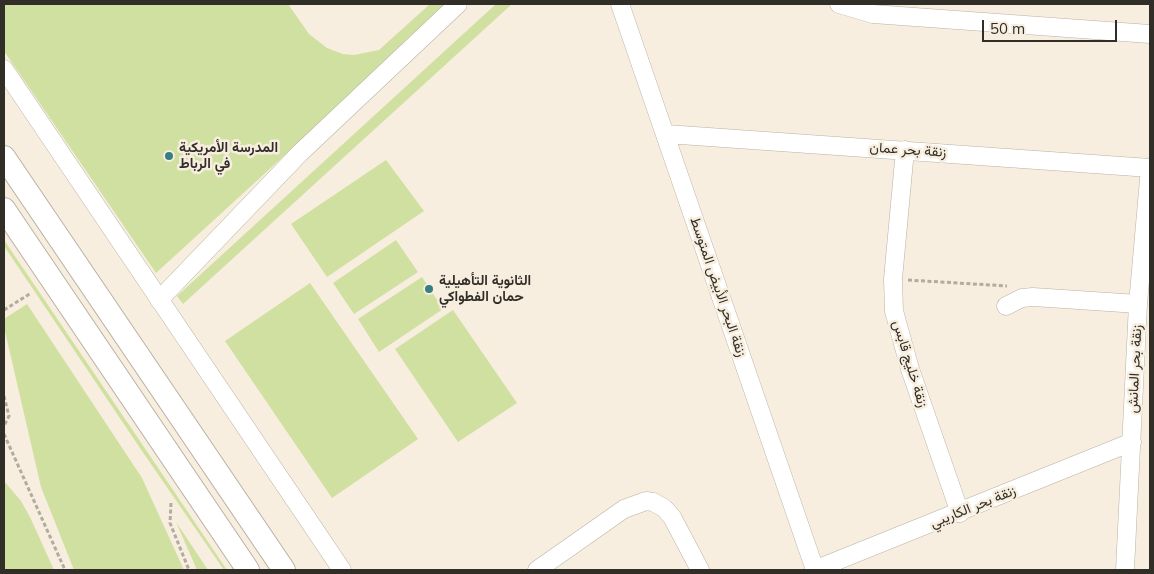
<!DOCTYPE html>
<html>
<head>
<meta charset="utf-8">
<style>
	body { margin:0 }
	#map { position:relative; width:1154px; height:574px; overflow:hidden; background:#f7eedf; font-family:Mulish,sans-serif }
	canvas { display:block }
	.frame { position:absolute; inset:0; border:5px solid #312e28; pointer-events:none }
	.scale { position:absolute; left:982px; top:20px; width:135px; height:22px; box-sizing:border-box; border:2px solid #312e28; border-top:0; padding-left:6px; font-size:15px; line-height:18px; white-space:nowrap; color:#312e28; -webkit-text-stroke:4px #f7eedf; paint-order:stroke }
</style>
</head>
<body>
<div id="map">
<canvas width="1154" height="574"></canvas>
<div class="frame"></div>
<div class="scale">50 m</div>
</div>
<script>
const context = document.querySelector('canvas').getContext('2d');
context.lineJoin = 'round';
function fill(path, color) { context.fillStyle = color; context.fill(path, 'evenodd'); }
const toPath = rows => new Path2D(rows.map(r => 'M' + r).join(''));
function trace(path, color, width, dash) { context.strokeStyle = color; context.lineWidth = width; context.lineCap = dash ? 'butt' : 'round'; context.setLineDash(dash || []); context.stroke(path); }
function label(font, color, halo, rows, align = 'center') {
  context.font = font + ' Mulish,Vazirmatn,sans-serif'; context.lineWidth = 5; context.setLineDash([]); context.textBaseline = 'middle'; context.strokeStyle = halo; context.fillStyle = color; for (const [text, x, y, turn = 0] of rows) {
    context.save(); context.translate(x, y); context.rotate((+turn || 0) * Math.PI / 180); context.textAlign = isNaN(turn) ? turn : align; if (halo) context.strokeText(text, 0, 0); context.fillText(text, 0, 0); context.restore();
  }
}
const green = toPath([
	[4,4,288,4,309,34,327,48,343,54,354,55,379,50,430,4,450,4,156,273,4,51],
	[496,4,512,4,183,304,177,296],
	[386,160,424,211,327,277,291,224],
	[4,240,146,450,227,570,224,570,142,451,4,246],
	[396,240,418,272,354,314,333,283],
	[422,277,443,309,379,352,358,319],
	[310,283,418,439,332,498,225,341],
	[27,304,142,478,184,570,74,570,41,487,4,327,4,319],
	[453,310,517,403,458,442,395,349],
	[4,481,21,501,30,517,54,570,4,570],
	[176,522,208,570,197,570]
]);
const path = toPath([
	[908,280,1007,286],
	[4,310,31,293],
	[4,396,9,416,4,426],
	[4,434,65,570],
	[171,503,170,523,189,570]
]);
const minor = toPath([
	[620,4,815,570],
	[839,4,873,14,1150,34],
	[4,69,342,570],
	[666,134,1150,168],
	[905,150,893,279,894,311,910,369,960,513],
	[159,300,300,153,458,4],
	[1006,306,1022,298,1033,297,1138,304],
	[537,570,624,509,646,501,653,502,664,508,672,517,700,570],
	[814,570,1132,442],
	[1125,570,1138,304,1150,168]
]);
const major = toPath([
	[4,157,284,570],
	[4,209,248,570]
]);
const markers = [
	[169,156,5,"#377f82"],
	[429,289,5,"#377f82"]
];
const poiNames = [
	["المدرسة الأمريكية",179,148],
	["في الرباط",179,164],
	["الثانوية التأهيلية",439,281],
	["حمان الفطواكي",439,297]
];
const streetNames = [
	["زنقة بحر عمان",908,150,4],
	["زنقة البحر الأبيض المتوسط",718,287,71],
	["زنقة خليج قابس",910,364,73],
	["زنقة بحر المانش",1135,369,-87],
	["زنقة بحر الكاريبي",973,507,-22]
];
fill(green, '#d0e0a1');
trace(minor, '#b9b1a3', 19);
trace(major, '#b9b1a3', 24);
trace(path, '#b2ab9f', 3, [4, 2.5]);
trace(minor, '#fff', 18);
trace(major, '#fff', 22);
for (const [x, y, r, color] of markers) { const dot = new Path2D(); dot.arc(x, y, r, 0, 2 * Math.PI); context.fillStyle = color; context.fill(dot); trace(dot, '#f7eedf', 2); }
label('bold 14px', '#312e28', '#f7eedf', poiNames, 'left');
label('14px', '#312e28', '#f7eedf', streetNames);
</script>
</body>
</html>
